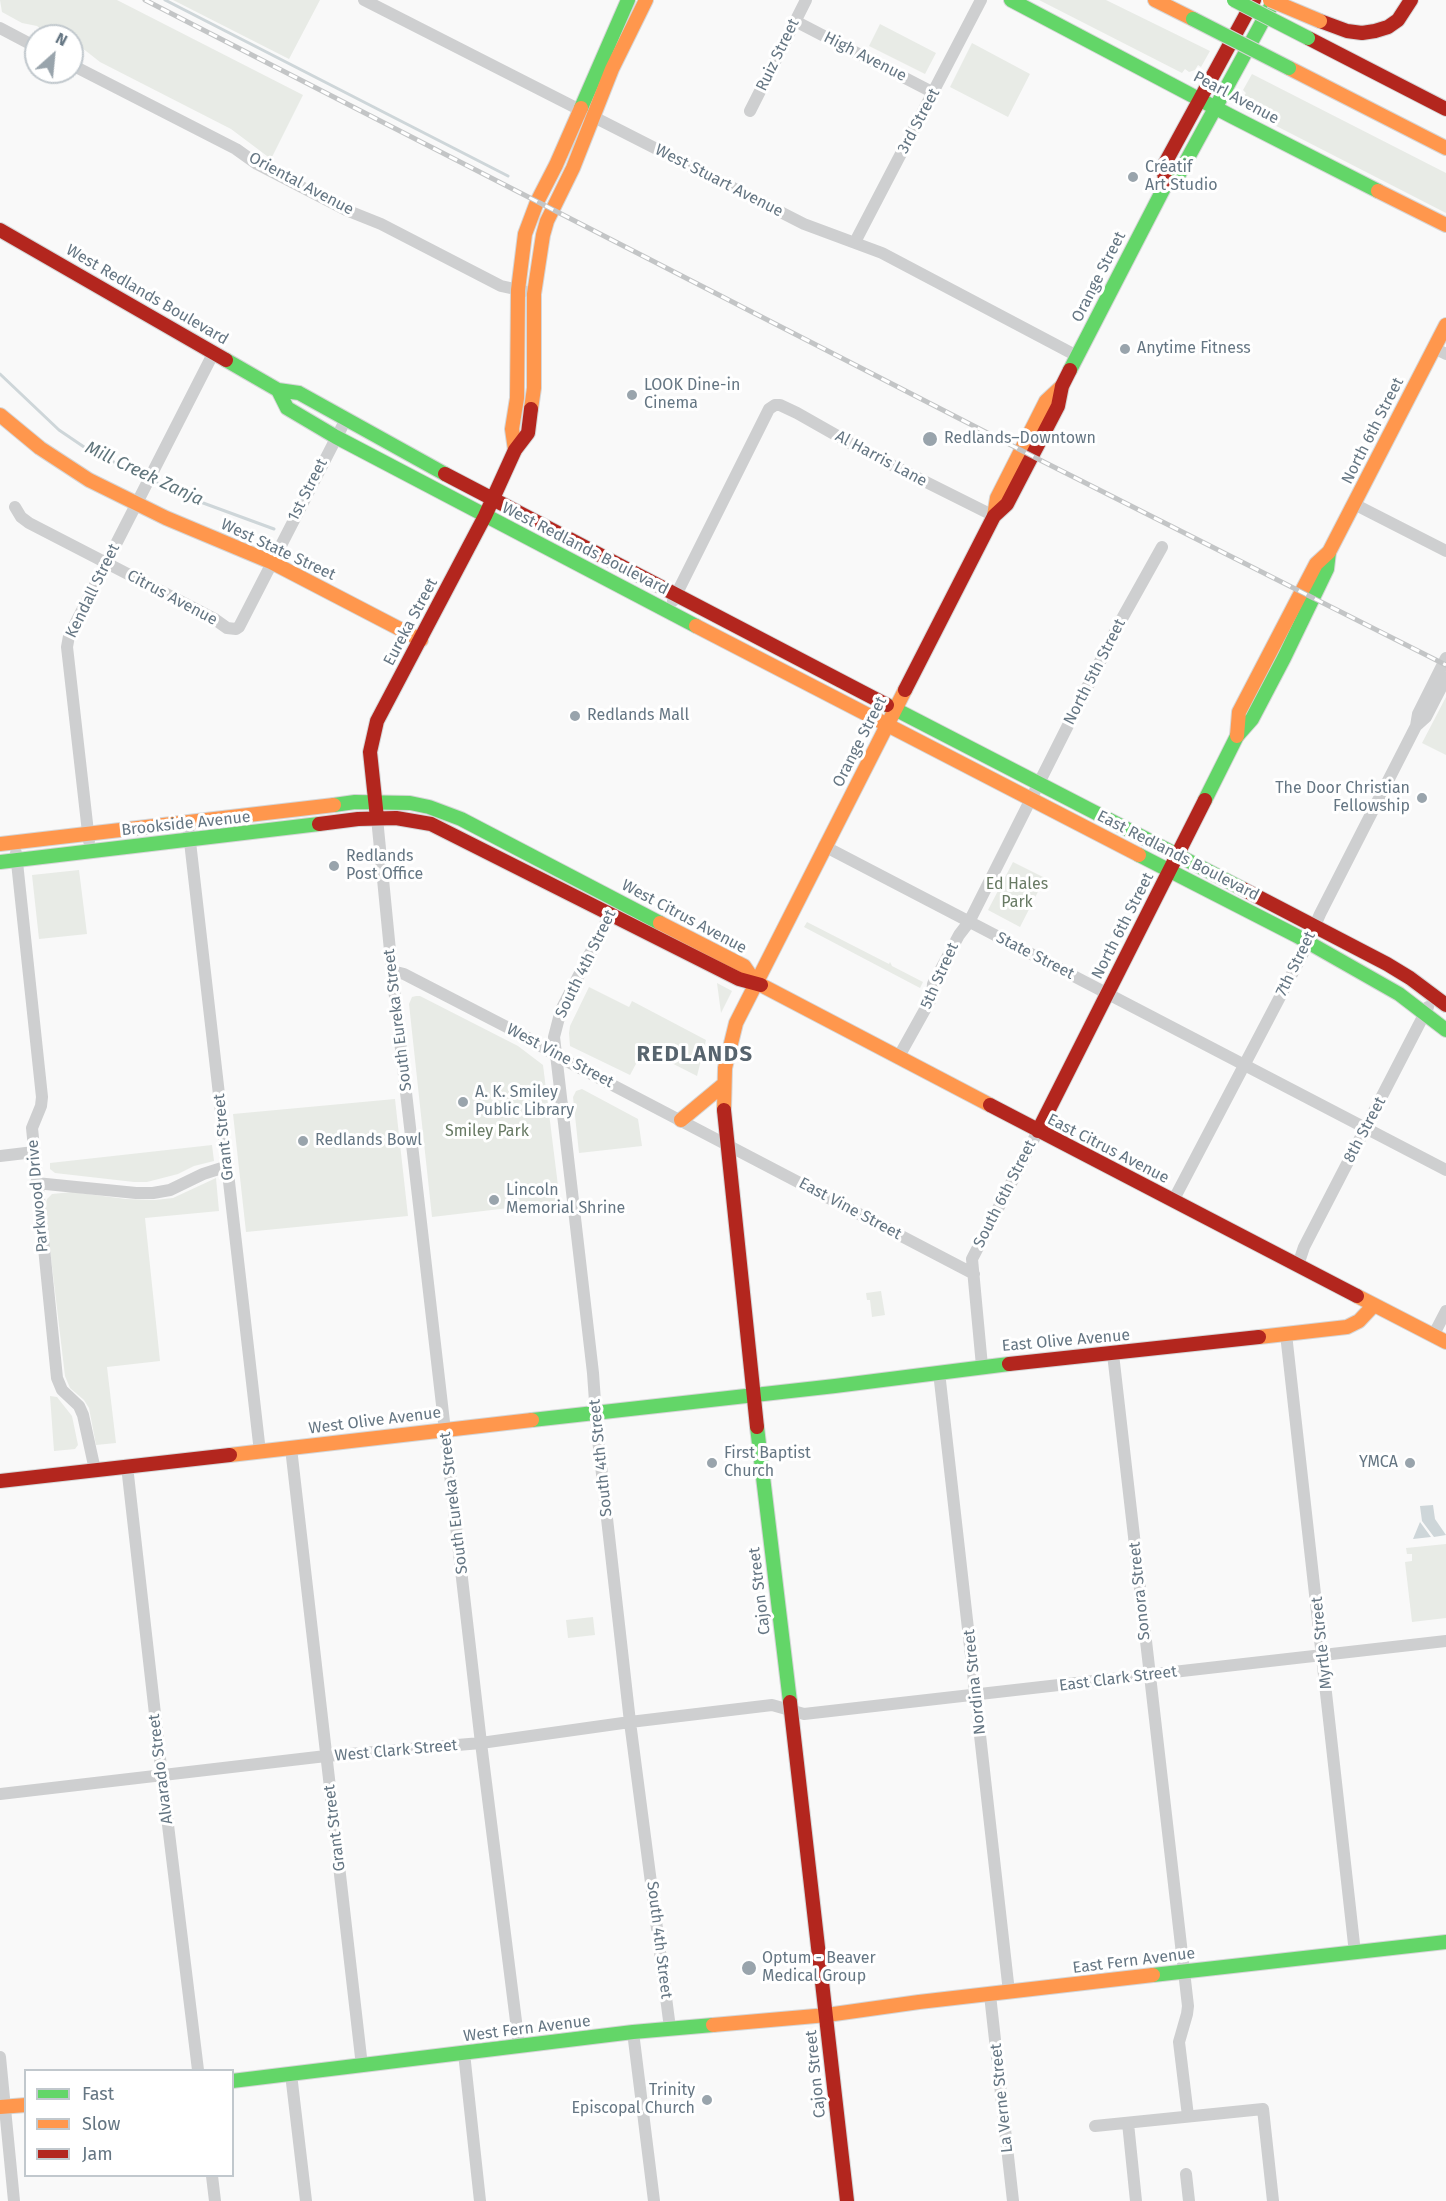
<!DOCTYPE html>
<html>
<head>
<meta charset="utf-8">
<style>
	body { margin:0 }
	#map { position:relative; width:1446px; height:2201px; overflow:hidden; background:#f9f9f9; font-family:"Fira Sans",sans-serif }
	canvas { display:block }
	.legend { position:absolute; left:24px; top:2069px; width:210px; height:108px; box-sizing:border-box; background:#fff; border:2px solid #c1c8cd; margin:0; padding:8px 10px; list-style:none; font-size:18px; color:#657683 }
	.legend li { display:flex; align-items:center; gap:12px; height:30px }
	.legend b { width:30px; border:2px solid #c1c8cd }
	.north { position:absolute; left:24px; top:24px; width:60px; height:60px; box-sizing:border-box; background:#fff; border:2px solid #c1c8cd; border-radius:50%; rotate:27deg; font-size:16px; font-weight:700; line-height:24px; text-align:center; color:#657683 }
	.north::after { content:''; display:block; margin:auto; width:21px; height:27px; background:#99a4ac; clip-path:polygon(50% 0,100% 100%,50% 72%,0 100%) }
</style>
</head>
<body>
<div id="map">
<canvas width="1446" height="2201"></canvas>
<ul class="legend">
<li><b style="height:8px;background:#63d668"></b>Fast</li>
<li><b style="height:8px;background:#ff974d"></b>Slow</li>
<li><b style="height:8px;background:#b3261e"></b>Jam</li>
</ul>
<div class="north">N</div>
</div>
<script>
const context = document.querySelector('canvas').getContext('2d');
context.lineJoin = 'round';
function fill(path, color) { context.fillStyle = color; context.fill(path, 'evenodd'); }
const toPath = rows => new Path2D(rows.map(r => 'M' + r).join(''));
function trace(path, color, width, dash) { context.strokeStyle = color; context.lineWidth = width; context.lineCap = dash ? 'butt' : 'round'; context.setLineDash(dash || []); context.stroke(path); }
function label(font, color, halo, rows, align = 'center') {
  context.font = font + ' "Fira Sans",sans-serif'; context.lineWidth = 6; context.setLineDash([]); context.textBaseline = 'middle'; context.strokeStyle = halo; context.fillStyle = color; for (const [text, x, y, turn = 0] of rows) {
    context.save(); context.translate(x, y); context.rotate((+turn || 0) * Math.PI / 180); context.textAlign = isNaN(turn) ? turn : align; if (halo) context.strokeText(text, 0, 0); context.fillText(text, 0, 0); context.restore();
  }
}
const green = toPath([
	[0,0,117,0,303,95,271,159,231,129,100,62,72,40,72,36,50,36,37,26,22,23,2,12],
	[173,0,320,0,289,59],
	[1039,0,1106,0,1210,51,1201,67,1198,65,1195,70,1189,72,1185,69,1182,73],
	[880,24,936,53,925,74,869,46],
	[972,43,1030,74,1008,117,950,87],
	[1252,74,1446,173,1446,213,1247,111,1250,106,1245,103,1243,97,1246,93,1243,90],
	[1446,697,1446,755,1422,743],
	[1013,862,1045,878,1020,927,988,910],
	[79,870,87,934,39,939,32,875],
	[807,922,889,964,890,962,892,966,923,982,920,988,804,927],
	[717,983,732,991,721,1013],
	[589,987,629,1007,632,1001,706,1040,697,1076,644,1049,630,1075,570,1046,569,1033,570,1026],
	[416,996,420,996,518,1046,543,1065,560,1202,432,1217,409,1004,412,997],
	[582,1089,638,1119,642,1146,579,1153,573,1097,576,1091],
	[395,1099,408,1216,246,1232,233,1114],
	[212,1145,214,1161,194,1166,178,1174,147,1182,134,1182,55,1173,50,1169,50,1163],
	[216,1178,219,1211,145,1218,160,1361,107,1367,116,1443,96,1445,89,1408,84,1400,70,1388,65,1376,45,1207,47,1199,52,1194,72,1192,126,1199,155,1200,173,1198],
	[881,1291,885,1315,872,1317,870,1300,867,1300,866,1293],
	[50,1396,57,1397,72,1416,78,1445,75,1449,54,1451],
	[1446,1544,1446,1618,1412,1622,1405,1562,1412,1561,1412,1554,1407,1554,1406,1548],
	[593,1617,595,1635,568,1638,566,1620]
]);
const water = toPath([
	[1433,1505,1435,1519,1446,1535,1434,1537,1422,1521,1420,1506],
	[1420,1522,1431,1537,1413,1539]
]);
const stream = toPath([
	[165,0,508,176],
	[0,374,59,430,87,449,147,478],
	[153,481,195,500,274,529]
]);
const street = toPath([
	[364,0,804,224,882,253,1077,356],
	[795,21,934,93],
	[0,28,36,47],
	[72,65,236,149,257,164,346,210,381,224,501,286,524,291],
	[750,111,806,0],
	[855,242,981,0],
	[1434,348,1446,354],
	[1354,504,1446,551],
	[15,507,21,517,29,523,213,618,227,628,236,629,239,627,346,419],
	[673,601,769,409,775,405,780,405,797,413,864,451,994,516],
	[1416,726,1426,717,1446,678],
	[377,818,392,971,481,1743,519,2045],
	[189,833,260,1452],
	[89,841,67,647,69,636,214,352],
	[824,846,1446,1170],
	[16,853,42,1097,41,1106,32,1128,57,1378,62,1390,79,1406,83,1415,95,1470],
	[614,907,561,1010,554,1037,593,1373,597,1430,630,1722,670,2028],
	[392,971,404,974,530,1039,555,1055,974,1274],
	[898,1058,932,997,933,984,959,935,969,922,1119,624,1162,547],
	[0,1156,34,1152],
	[36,1183,136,1193,153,1193,170,1190,203,1174,228,1166],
	[1173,1201,1303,953,1320,914,1416,726,1418,714,1446,658],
	[1298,1265,1304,1247,1428,1007],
	[1286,1334,1355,1953],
	[1433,1336,1446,1311],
	[1113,1354,1188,2006,1187,2014,1179,2042,1188,2116],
	[982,1366,972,1259,1038,1131],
	[939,1372,1009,1992],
	[291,1448,362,2066],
	[127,1466,162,1776,198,2070],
	[0,1794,326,1756,481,1743,630,1722,772,1705,804,1714,1446,1641],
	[990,1995,1013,2201],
	[633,2032,654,2201],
	[464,2053,480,2201],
	[0,2057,14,2201],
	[291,2074,306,2201],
	[1128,2123,1136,2201],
	[1095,2126,1263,2109,1273,2201],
	[1186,2174,1189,2201],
	[212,2176,215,2201]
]);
const fast = toPath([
	[1011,0,1231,116,1378,191],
	[581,108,628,0],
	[226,360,278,390,299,393,445,474],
	[1070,370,1166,184,1178,176,1271,6],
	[278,390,287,408,336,437,696,626],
	[887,705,1243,889],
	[1205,800,1237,736,1252,719,1284,658,1327,569,1329,552],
	[334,805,355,802,410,803,429,807,461,819,660,923],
	[1139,855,1297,936,1399,994,1446,1030],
	[0,862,319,824],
	[532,1420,835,1386,1009,1364],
	[757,1427,790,1702],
	[1153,1975,1446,1942],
	[232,2081,633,2032,713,2025]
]);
const slow = toPath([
	[1155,0,1193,19],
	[1289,68,1446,148],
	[1378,191,1446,225],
	[531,409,534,388,534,294,543,235,547,221,573,168,612,69,646,0],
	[0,415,40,448,89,480,166,518,271,562,421,640],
	[515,450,512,429,517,398,518,290,525,234,537,202,556,165,581,108],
	[994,516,997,498,1046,401,1062,386],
	[696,626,1139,855],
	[1237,736,1239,712,1316,564,1329,552,1446,325],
	[0,844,334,805],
	[660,923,744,966,755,982],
	[761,985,990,1105],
	[724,1110,725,1068,736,1023,905,690],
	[681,1120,723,1085],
	[1357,1296,1446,1342],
	[1259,1337,1347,1327,1359,1321,1374,1305],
	[230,1455,532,1420],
	[713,2025,827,2015,919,2002,1153,1975],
	[0,2107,26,2105]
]);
const jam = toPath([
	[1320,21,1347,31,1362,33,1375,31,1388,27,1398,20,1411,0],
	[1308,38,1446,109],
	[1166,184,1163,167,1254,0],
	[0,230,226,360],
	[445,474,887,705],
	[905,690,994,516,1007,504,1058,406,1062,386,1070,370],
	[377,818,370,752,377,721,485,516,515,450,528,433,531,409],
	[319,824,358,819,396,818,431,824,739,979,761,985],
	[1243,889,1387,964,1410,978,1446,1005],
	[990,1105,1357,1296],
	[724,1110,757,1427],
	[1038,1131,1205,800],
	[1009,1364,1259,1337],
	[0,1481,230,1455],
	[790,1702,847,2201]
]);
const rail = toPath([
	[145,0,1042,461,1446,665]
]);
const fastBridge = toPath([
	[1234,0,1308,38],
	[1193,19,1289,68]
]);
const slowBridge = toPath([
	[1270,0,1320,21]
]);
const markers = [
	[1133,177,6,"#99a4ac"],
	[1125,349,6,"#99a4ac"],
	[632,395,6,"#99a4ac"],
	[930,439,8,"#99a4ac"],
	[575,716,6,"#99a4ac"],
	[1422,798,6,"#99a4ac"],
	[334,866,6,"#99a4ac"],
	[463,1102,6,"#99a4ac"],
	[303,1141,6,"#99a4ac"],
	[494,1200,6,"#99a4ac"],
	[712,1463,6,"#99a4ac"],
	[1410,1463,6,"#99a4ac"],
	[749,1968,8,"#99a4ac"],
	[707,2100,6,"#99a4ac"]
];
const streetNames = [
	["Ruiz Street",778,55,-64],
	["High Avenue",865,57,27],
	["Pearl Avenue",1236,98,28],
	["3rd Street",919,121,-62],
	["West Stuart Avenue",719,181,27],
	["Oriental Avenue",301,184,28],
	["Orange Street",1099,277,-63],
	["West Redlands Boulevard",147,295,30],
	["North 6th Street",1373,431,-63],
	["Al Harris Lane",881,459,28],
	["1st Street",308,490,-63],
	["West Redlands Boulevard",585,549,27],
	["West State Street",278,550,25],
	["Kendall Street",93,591,-64],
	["Citrus Avenue",172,598,28],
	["Eureka Street",411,622,-62],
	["North 5th Street",1095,672,-63],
	["Orange Street",860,742,-63],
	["Brookside Avenue",186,824,-6],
	["East Redlands Boulevard",1178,856,27],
	["West Citrus Avenue",684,917,28],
	["North 6th Street",1123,926,-63],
	["State Street",1035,956,27],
	["South 4th Street",586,964,-64],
	["7th Street",1296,964,-64],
	["5th Street",940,976,-66],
	["South Eureka Street",398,1020,-97],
	["West Vine Street",560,1056,28],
	["8th Street",1365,1130,-62],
	["Grant Street",224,1137,-96],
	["East Citrus Avenue",1108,1149,27],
	["South 6th Street",1005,1194,-63],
	["Parkwood Drive",38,1196,-95],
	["East Vine Street",850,1209,28],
	["East Olive Avenue",1066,1341,-5],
	["West Olive Avenue",375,1421,-7],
	["South 4th Street",601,1458,-96],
	["South Eureka Street",454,1503,-97],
	["Cajon Street",760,1591,-97],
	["Sonora Street",1140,1591,-96],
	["Myrtle Street",1322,1643,-96],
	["East Clark Street",1118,1679,-7],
	["Nordina Street",975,1682,-96],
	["West Clark Street",396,1751,-5],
	["Alvarado Street",161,1769,-97],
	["Grant Street",335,1828,-97],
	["South 4th Street",659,1940,83],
	["East Fern Avenue",1134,1961,-7],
	["West Fern Avenue",527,2029,-7],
	["Cajon Street",816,2074,-96],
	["La Verne Street",1002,2098,-96]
];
const poiNames = [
	["Créatif",1145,168],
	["Art Studio",1145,186],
	["Anytime Fitness",1137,349],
	["LOOK Dine-in",644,386],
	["Cinema",644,404],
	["Redlands–Downtown",944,439],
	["Redlands Mall",587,716],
	["The Door Christian",1410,789,"right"],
	["Fellowship",1410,807,"right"],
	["Redlands",346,857],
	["Post Office",346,875],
	["A. K. Smiley",475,1093],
	["Public Library",475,1111],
	["Redlands Bowl",315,1141],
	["Lincoln",506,1191],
	["Memorial Shrine",506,1209],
	["First Baptist",724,1454],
	["Church",724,1472],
	["YMCA",1398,1463,"right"],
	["Optum - Beaver",762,1959],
	["Medical Group",762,1977],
	["Trinity",695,2091,"right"],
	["Episcopal Church",695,2109,"right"]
];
const parkNames = [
	["Ed Hales",1017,885],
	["Park",1017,903],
	["Smiley Park",487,1132]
];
const waterNames = [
	["Mill Creek Zanja",144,474,25]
];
const districtNames = [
	["REDLANDS",695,1055]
];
fill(green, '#e8ebe6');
fill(water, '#ced6d9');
trace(stream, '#ced6d9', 3);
trace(fast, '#d5d6d7', 16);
trace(slow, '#d5d6d7', 16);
trace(jam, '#d5d6d7', 16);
trace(street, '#cecfd0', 12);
trace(fast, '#63d668', 14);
trace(slow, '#ff974d', 14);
trace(jam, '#b3261e', 14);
trace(rail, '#c3c5c6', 5);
trace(rail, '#fff', 3, [9]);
trace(fastBridge, '#d5d6d6', 16, []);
trace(slowBridge, '#d5d6d6', 16, []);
trace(fastBridge, '#63d668', 14);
trace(slowBridge, '#ff974d', 14);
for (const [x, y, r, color] of markers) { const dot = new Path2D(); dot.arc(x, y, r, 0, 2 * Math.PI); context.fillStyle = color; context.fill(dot); trace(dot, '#fff', 2); }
label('16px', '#657683', '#fff', streetNames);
label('16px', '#657683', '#fff', poiNames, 'left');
label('16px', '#687a64', '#fff', parkNames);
label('italic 18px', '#60757c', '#fff', waterNames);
context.letterSpacing = '1.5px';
label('bold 22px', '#57646e', '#fff', districtNames);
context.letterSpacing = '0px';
</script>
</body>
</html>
